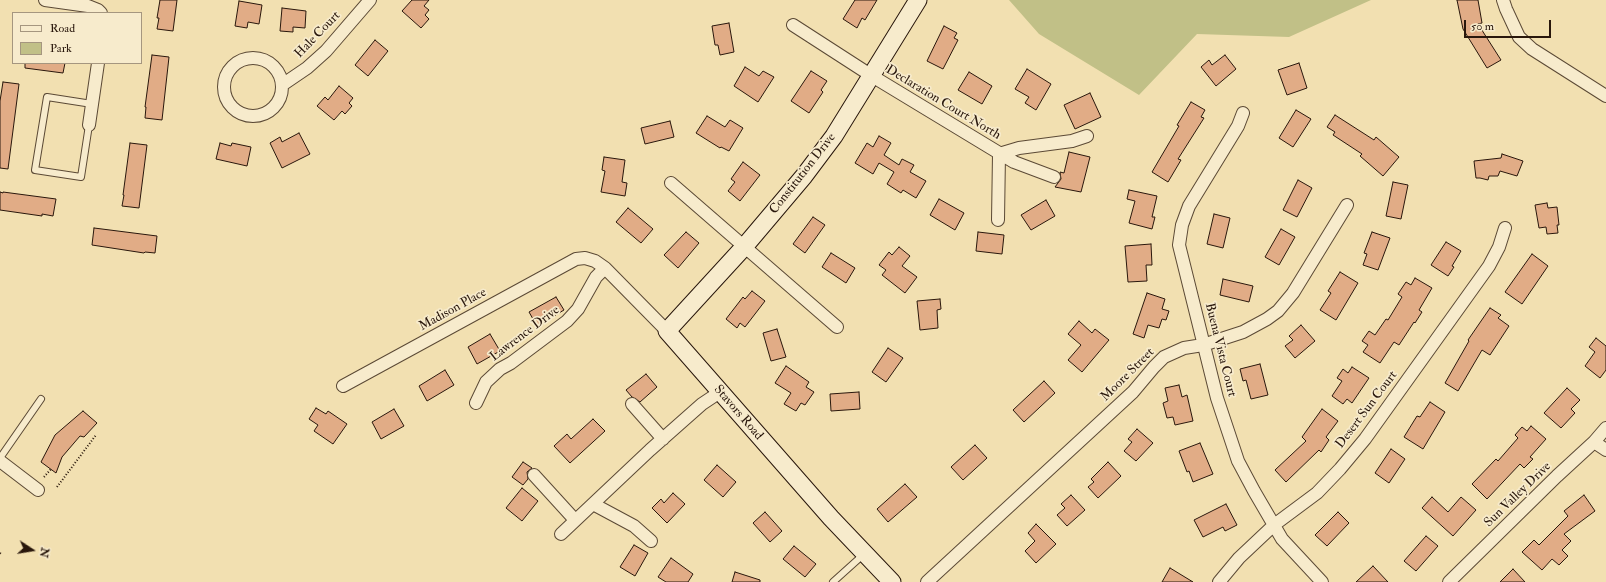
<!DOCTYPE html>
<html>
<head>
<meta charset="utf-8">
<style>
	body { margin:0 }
	#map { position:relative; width:1606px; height:582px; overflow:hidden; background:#f2e0b1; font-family:"IM FELL Double Pica",serif }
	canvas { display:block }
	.legend { position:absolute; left:12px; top:12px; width:130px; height:52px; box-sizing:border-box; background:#f7ebcc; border:1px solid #a5967f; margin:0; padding:5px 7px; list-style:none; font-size:12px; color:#29170c }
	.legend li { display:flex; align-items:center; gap:8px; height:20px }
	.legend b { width:20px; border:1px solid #a5967f }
	.north { position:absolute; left:12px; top:530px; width:40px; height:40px; -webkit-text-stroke:3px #f7ebcc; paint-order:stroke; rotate:102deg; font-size:11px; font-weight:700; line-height:16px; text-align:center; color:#29170c }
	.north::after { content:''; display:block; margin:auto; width:14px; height:18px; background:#29170c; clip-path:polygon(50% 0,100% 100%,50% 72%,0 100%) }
	.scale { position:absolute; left:1464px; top:20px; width:87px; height:18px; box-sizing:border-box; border:2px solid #29170c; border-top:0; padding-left:5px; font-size:12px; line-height:14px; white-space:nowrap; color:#29170c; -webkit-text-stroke:3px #f7ebcc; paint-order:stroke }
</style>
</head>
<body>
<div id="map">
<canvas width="1606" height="582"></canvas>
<ul class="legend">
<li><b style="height:5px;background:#f7ebcc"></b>Road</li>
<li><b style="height:11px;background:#c1c087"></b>Park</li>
</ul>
<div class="north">N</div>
<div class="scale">50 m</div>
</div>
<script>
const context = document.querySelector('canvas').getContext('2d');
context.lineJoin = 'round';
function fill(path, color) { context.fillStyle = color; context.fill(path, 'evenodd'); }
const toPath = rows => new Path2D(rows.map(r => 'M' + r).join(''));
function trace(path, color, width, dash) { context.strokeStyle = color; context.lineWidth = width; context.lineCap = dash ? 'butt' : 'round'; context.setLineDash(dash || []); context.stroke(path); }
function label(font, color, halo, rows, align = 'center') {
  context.font = font + ' "IM FELL Double Pica",serif'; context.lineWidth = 3.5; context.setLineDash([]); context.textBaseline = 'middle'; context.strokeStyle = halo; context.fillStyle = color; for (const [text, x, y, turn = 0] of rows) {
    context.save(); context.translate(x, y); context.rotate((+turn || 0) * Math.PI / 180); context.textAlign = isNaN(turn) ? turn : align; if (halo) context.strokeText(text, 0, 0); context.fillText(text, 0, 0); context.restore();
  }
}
const green = toPath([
	[1009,0,1371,0,1289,37,1197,34,1139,95,1039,34]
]);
const building = toPath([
	[160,0,177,0,173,31,157,29,159,18,157,18,160,0],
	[412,0,429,0,424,6,429,10,425,15,429,19,421,28,402,11,412,0],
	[855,0,877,0,865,20,862,18,857,28,843,19,855,0],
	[1457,0,1478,0,1482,23,1478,24,1501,60,1487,68,1463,29,1457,0],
	[239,1,262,5,259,24,248,22,247,28,235,26,239,1],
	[282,8,306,11,305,28,293,27,293,32,280,31,282,8],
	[729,23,734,52,720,55,718,45,715,45,712,26,729,23],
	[944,26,957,33,954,38,958,40,943,69,927,61,944,26],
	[375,40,388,51,368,76,355,65,375,40],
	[152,55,169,57,162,120,145,118,146,107,145,107,152,55],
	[1225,55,1236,69,1216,86,1201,67,1209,60,1212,65,1225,55],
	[25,63,65,63,63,73,25,68,25,63],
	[1299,63,1307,88,1287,95,1278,70,1299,63],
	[745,67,759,76,763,71,774,77,758,102,734,86,745,67],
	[1027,69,1051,84,1036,110,1025,103,1029,97,1015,89,1027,69],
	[811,71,827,81,821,90,823,92,809,113,791,101,811,71],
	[969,72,992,86,982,104,958,90,969,72],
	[3,82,19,84,8,169,0,168,0,101,3,82],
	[339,86,353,98,349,103,352,106,345,114,342,111,334,120,317,106,325,97,328,100,339,86],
	[1090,93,1101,117,1075,129,1064,105,1090,93],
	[1191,102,1205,110,1201,117,1204,118,1178,159,1181,160,1168,182,1152,172,1179,126,1177,125,1191,102],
	[1296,110,1311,119,1293,147,1279,138,1296,110],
	[1335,115,1374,140,1376,137,1399,157,1383,176,1360,156,1362,154,1333,135,1335,132,1327,127,1335,115],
	[707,116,725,127,730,120,743,128,729,151,721,147,720,148,696,133,707,116],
	[670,121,674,137,645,144,641,128,670,121],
	[299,133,310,154,282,168,270,143,280,137,282,142,299,133],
	[879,136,891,143,884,155,899,165,902,159,914,165,910,172,926,181,916,198,903,190,901,193,887,184,894,172,879,163,873,174,855,163,867,143,873,147,879,136],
	[130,143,147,145,139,208,122,206,124,195,123,195,130,143],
	[220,143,231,146,232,143,251,147,247,166,216,159,220,143],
	[1069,152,1090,157,1081,192,1055,187,1061,179,1060,172,1064,173,1069,152],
	[1502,154,1523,161,1517,176,1500,171,1498,176,1489,176,1488,180,1480,178,1476,178,1474,161,1501,158,1502,154],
	[604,157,625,160,622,182,627,183,625,196,601,192,605,171,602,170,604,157],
	[743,162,760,175,740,201,728,191,735,182,731,179,743,162],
	[1298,180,1312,188,1297,217,1283,210,1298,180],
	[1393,182,1408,185,1401,219,1386,216,1393,182],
	[1129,190,1157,196,1152,217,1155,217,1152,229,1129,223,1135,201,1127,199,1129,190],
	[0,192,3,193,3,192,56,199,53,216,42,214,42,216,0,210,0,192],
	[939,199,964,213,955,230,930,215,939,199],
	[1046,200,1055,216,1031,230,1021,215,1046,200],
	[1547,203,1548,208,1557,207,1559,225,1557,225,1558,233,1547,234,1546,227,1539,228,1535,205,1547,203],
	[628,208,653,229,641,243,616,222,628,208],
	[1214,214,1230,218,1223,248,1207,244,1214,214],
	[813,217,825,225,805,253,793,244,813,217],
	[94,228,157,236,155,253,145,252,144,253,92,245,94,228],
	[1281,229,1295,237,1279,265,1265,257,1281,229],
	[686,232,699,243,678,268,664,255,686,232],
	[978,232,1004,235,1002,254,976,251,978,232],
	[1372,232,1390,238,1378,270,1363,265,1367,254,1364,253,1372,232],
	[1446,242,1461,251,1452,266,1454,267,1448,276,1431,265,1446,242],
	[1151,244,1152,265,1146,265,1147,281,1128,282,1125,246,1151,244],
	[899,247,910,256,902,266,917,277,905,293,882,275,886,270,879,265,889,252,892,255,899,247],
	[831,253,855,268,846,283,822,267,831,253],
	[1532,254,1548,266,1522,304,1505,292,1532,254],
	[1340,272,1358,283,1336,320,1320,310,1331,293,1328,291,1340,272],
	[1415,278,1432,288,1419,310,1422,312,1415,323,1414,322,1399,345,1394,342,1380,363,1363,352,1368,345,1362,341,1369,331,1375,335,1386,319,1388,320,1402,297,1398,294,1406,282,1411,285,1415,278],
	[1223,279,1253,286,1249,302,1220,295,1223,279],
	[752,291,765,301,745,327,740,323,737,328,726,319,743,297,745,299,752,291],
	[1147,293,1165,299,1162,309,1169,311,1166,320,1162,319,1159,328,1148,325,1144,338,1133,334,1147,293],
	[556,297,564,310,537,326,529,312,556,297],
	[940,299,941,309,937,310,938,328,920,330,917,301,940,299],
	[1490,308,1501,315,1498,318,1509,326,1490,355,1482,350,1458,391,1445,383,1469,341,1468,340,1490,308],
	[1079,321,1092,333,1095,329,1109,340,1082,372,1068,360,1081,345,1068,334,1079,321],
	[1301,325,1315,341,1295,358,1285,346,1293,340,1289,336,1301,325],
	[777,329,786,357,771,361,763,333,777,329],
	[490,334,500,351,477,364,468,347,490,334],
	[1596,338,1606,346,1606,370,1600,378,1585,366,1595,352,1589,347,1596,338],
	[888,348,903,358,886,382,872,372,888,348],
	[1260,364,1268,395,1251,399,1246,380,1243,381,1240,369,1260,364],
	[786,366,809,382,806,387,814,392,805,405,801,403,796,411,784,404,791,393,775,383,786,366],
	[1352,367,1369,378,1352,403,1347,399,1343,404,1332,396,1342,381,1337,378,1343,369,1348,373,1352,367],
	[445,370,454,385,427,401,419,386,445,370],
	[646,374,657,387,640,402,632,397,626,390,646,374],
	[1044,381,1055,393,1024,422,1013,410,1044,381],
	[1179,385,1182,397,1187,395,1193,421,1175,425,1173,417,1167,418,1163,403,1168,401,1165,388,1179,385],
	[1567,388,1580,400,1571,409,1575,413,1561,428,1544,413,1567,388],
	[859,392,860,409,831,411,830,394,859,392],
	[1430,402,1445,412,1423,449,1404,437,1417,416,1420,417,1430,402],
	[316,408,326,414,328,411,347,424,333,444,314,431,318,425,309,419,316,408],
	[394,409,404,426,381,439,372,422,394,409],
	[1322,409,1338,421,1326,437,1329,440,1321,452,1319,450,1286,482,1275,470,1306,441,1302,437,1322,409],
	[83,411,97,423,84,437,80,436,62,457,56,473,41,462,55,435,83,411],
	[593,419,605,431,570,463,554,446,567,434,571,439,593,419],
	[1531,426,1546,439,1530,457,1533,459,1524,468,1520,464,1487,499,1472,484,1496,459,1498,461,1518,438,1515,435,1522,427,1527,431,1531,426],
	[1137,429,1153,443,1136,461,1124,451,1132,442,1128,439,1137,429],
	[1200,443,1213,474,1193,482,1189,471,1187,472,1179,451,1200,443],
	[975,445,987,458,963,480,951,467,975,445],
	[1391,449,1405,459,1389,483,1375,473,1391,449],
	[523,462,532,468,527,472,528,479,523,485,512,477,523,462],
	[1108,462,1121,476,1098,498,1088,487,1094,482,1091,479,1108,462],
	[717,465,736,482,723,497,704,480,717,465],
	[905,484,917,497,888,522,877,509,905,484],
	[522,488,538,501,522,521,506,508,522,488],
	[673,493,685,504,667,523,652,508,661,499,664,503,673,493],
	[1071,495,1085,510,1067,526,1057,515,1065,508,1061,504,1071,495],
	[1584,495,1595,511,1564,534,1571,541,1562,550,1568,556,1559,565,1552,559,1542,570,1522,552,1534,540,1539,545,1568,516,1564,511,1584,495],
	[1432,497,1448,512,1461,497,1476,510,1453,536,1422,508,1432,497],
	[1226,504,1237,525,1225,531,1223,527,1203,537,1194,520,1226,504],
	[765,512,782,531,770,542,753,523,765,512],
	[1338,512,1349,523,1327,546,1315,535,1338,512],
	[1036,524,1056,544,1036,563,1025,551,1035,541,1028,533,1036,524],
	[1426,536,1438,546,1416,571,1404,561,1426,536],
	[634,545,648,553,635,576,620,567,634,545],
	[794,546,816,564,805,577,783,559,794,546],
	[671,558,693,574,688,582,666,582,658,577,671,558],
	[1373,566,1388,582,1356,582,1373,566],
	[1170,568,1193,582,1162,582,1170,568],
	[1513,569,1525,582,1500,582,1513,569],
	[735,572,760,580,760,582,732,582,735,572]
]);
const path = toPath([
	[44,477,51,469],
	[57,487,96,435],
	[0,553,1,554]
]);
const lane = toPath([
	[89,125,81,177,35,170,47,97,92,104],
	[0,458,41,399],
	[833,582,863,555]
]);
const street = toPath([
	[45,0,88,6,98,10,101,13],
	[1503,0,1506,9,1519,37,1532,49,1606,96],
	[793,25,872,76,1014,162,1054,177],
	'224 87a29 29 0 1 1 58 0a29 29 0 1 1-58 0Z',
	[282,85,307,68,326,51,370,0],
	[1243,113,1238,126,1189,206,1182,225,1179,245,1217,398,1238,461,1254,491,1282,539,1322,582],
	[89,125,98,63],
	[999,154,1019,148,1072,141,1087,136],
	[671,183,837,327],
	[998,220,999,154],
	[343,386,576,259,585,258,595,261,605,268,667,331],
	[476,403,486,382,500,369,511,363,567,321,578,309,596,277,605,268],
	[632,404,663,439],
	[1594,442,1606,450],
	[0,461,38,490],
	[534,475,575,520],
	[593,504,634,526,651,541],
	[561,534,650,450,702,404,720,392],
	[927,582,1133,392,1154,367,1164,357,1184,348,1203,345,1243,332,1267,319,1278,311,1293,293,1347,205],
	[1219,582,1239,558,1274,525,1317,493,1340,469,1365,439,1489,266,1499,247,1505,228],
	[1449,582,1557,476,1594,442,1606,428]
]);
const secondary = toPath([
	[892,582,831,518,667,331,744,247,804,176,834,136,918,0]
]);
const streetNames = [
	["Hale Court",318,35,-46],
	["Declaration Court North",943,103,31],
	["Constitution Drive",803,174,-52],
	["Madison Place",453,310,-29],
	["Lawrence Drive",525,334,-37],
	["Buena Vista Court",1220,350,76],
	["Moore Street",1128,375,-45],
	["Desert Sun Court",1367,410,-53],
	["Stavors Road",738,413,49],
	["Sun Valley Drive",1518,495,-44]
];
fill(green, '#c1c087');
fill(building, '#e1ac86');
trace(building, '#29170c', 1);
trace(lane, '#5b4935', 8);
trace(street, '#5b4935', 14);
trace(secondary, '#29170c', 19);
trace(path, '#29170c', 2, [1, 2]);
trace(lane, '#f7ebcc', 6);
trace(street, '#f7ebcc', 12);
trace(secondary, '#f7ebcc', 17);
label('13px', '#29170c', '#f7ebcc', streetNames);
</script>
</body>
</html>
